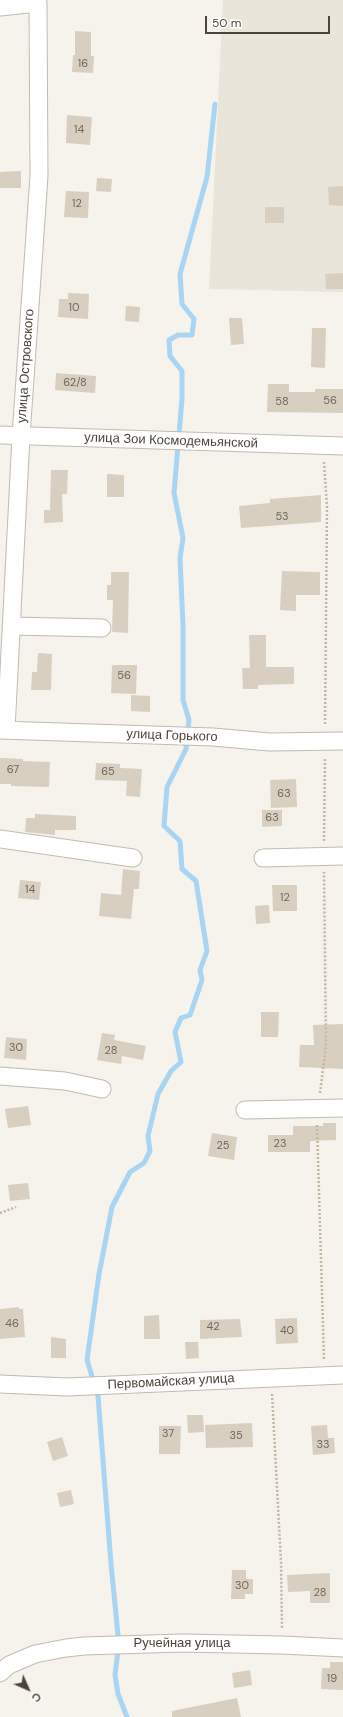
<!DOCTYPE html>
<html>
<head>
<meta charset="utf-8">
<style>
	body { margin:0 }
	#map { position:relative; width:343px; height:1717px; overflow:hidden; background:#f6f3ec; font-family:"DM Sans",sans-serif }
	canvas { display:block }
	.north { position:absolute; left:8px; top:1669px; width:40px; height:40px; -webkit-text-stroke:3px #fff; paint-order:stroke; rotate:135deg; font-size:11px; font-weight:700; line-height:16px; text-align:center; color:#4b4439 }
	.north::after { content:''; display:block; margin:auto; width:14px; height:18px; background:#4b4439; clip-path:polygon(50% 0,100% 100%,50% 72%,0 100%) }
	.scale { position:absolute; left:205px; top:16px; width:125px; height:18px; box-sizing:border-box; border:2px solid #4b4439; border-top:0; padding-left:5px; font-size:12px; line-height:14px; white-space:nowrap; color:#4b4439; -webkit-text-stroke:3px #fff; paint-order:stroke }
</style>
</head>
<body>
<div id="map">
<canvas width="343" height="1717"></canvas>
<div class="north">С</div>
<div class="scale">50 m</div>
</div>
<script>
const context = document.querySelector('canvas').getContext('2d');
context.lineJoin = 'round';
function fill(path, color) { context.fillStyle = color; context.fill(path, 'evenodd'); }
const toPath = rows => new Path2D(rows.map(r => 'M' + r).join(''));
function trace(path, color, width, dash) { context.strokeStyle = color; context.lineWidth = width; context.lineCap = dash ? 'butt' : 'round'; context.setLineDash(dash || []); context.stroke(path); }
function label(font, color, halo, rows, align = 'center') {
  context.font = font + ' "DM Sans",sans-serif'; context.lineWidth = 4; context.setLineDash([]); context.textBaseline = 'middle'; context.strokeStyle = halo; context.fillStyle = color; for (const [text, x, y, turn = 0] of rows) {
    context.save(); context.translate(x, y); context.rotate((+turn || 0) * Math.PI / 180); context.textAlign = isNaN(turn) ? turn : align; if (halo) context.strokeText(text, 0, 0); context.fillText(text, 0, 0); context.restore();
  }
}
const residential = toPath([
	[223,0,343,0,343,292,209,289]
]);
const stream = toPath([
	[118,1635,111,1564,98,1396,87,1360,99,1274,112,1207,130,1172,144,1163,150,1151,148,1136,158,1094,171,1071,181,1062,175,1032,181,1018,190,1015,202,980,200,970,207,951,196,881,182,869,180,841,164,826,167,787,186,749,189,720,183,700,183,626,180,558,183,538,174,493,182,399,182,371,170,356,169,340,178,335,192,335,194,319,182,304,180,274,207,177,215,104],
	[118,1651,115,1675,118,1694,127,1717]
]);
const building = toPath([
	[75,31,91,32,91,56,94,56,93,73,72,72,73,55,75,55],
	[67,115,92,117,90,145,66,143],
	[21,171,21,188,0,188,0,172],
	[97,178,112,179,111,192,96,191],
	[343,186,343,206,329,205,328,187],
	[66,191,89,192,88,218,64,217],
	[265,207,284,207,284,223,265,223],
	[343,273,343,289,326,289,325,274],
	[68,293,89,294,88,319,58,317,59,299,68,299],
	[126,306,140,307,139,322,125,321],
	[229,318,242,318,244,344,231,345],
	[312,328,326,328,325,368,311,367],
	[56,373,96,376,95,393,55,390],
	[268,384,289,384,289,392,315,392,315,389,343,389,343,413,267,412],
	[51,470,68,470,67,494,62,494,63,522,44,523,44,510,50,510],
	[107,474,124,475,124,497,107,497],
	[321,495,321,522,241,528,239,506,270,503,270,499],
	[282,571,320,572,320,595,296,595,296,611,280,610],
	[111,572,129,572,128,633,112,632,113,600,107,600,107,585,111,585],
	[249,635,266,635,266,667,294,667,294,684,258,685,258,689,243,689,242,668,250,668],
	[38,653,52,654,51,690,31,690,32,672,37,672],
	[112,665,137,665,136,694,111,693],
	[131,695,150,696,150,712,131,711],
	[0,758,23,759,23,761,50,762,49,787,11,786,11,784,0,784],
	[96,763,120,764,120,768,142,769,140,797,126,796,127,781,95,780],
	[296,779,297,807,271,808,270,780],
	[262,810,282,810,282,826,262,827],
	[35,814,76,816,76,830,55,830,55,835,25,832,26,818,35,818],
	[123,869,140,871,139,889,134,889,131,919,99,916,101,893,121,895],
	[20,880,41,882,39,900,18,898],
	[272,885,297,885,297,911,273,911],
	[269,905,270,923,256,924,255,906],
	[261,1012,279,1012,278,1037,261,1037],
	[343,1024,343,1069,299,1067,300,1045,314,1045,313,1025],
	[102,1033,115,1035,114,1040,146,1046,143,1060,122,1056,121,1064,97,1060],
	[6,1037,27,1039,26,1060,4,1058],
	[28,1106,31,1125,8,1128,5,1109],
	[323,1123,336,1123,336,1140,310,1141,310,1152,268,1152,268,1135,293,1135,293,1126,323,1126],
	[212,1133,237,1137,234,1160,208,1156],
	[28,1183,30,1199,10,1201,8,1185],
	[19,1307,19,1309,23,1309,25,1337,0,1339,0,1309],
	[159,1315,160,1339,144,1339,144,1316],
	[297,1318,298,1343,276,1344,275,1319],
	[240,1319,242,1337,200,1339,200,1320],
	[51,1337,66,1339,66,1358,51,1358],
	[185,1342,198,1342,199,1358,186,1359],
	[187,1415,203,1415,204,1432,188,1433],
	[252,1423,253,1447,206,1448,205,1425],
	[327,1425,328,1438,334,1438,335,1453,313,1455,311,1426],
	[159,1426,181,1426,180,1454,159,1454],
	[62,1437,68,1456,53,1461,47,1442],
	[71,1490,74,1504,60,1507,57,1493],
	[232,1570,246,1570,246,1579,253,1579,253,1594,245,1594,245,1599,231,1599],
	[330,1573,330,1603,310,1603,310,1591,288,1592,287,1575],
	[330,1662,343,1662,343,1690,321,1689,322,1668,330,1668],
	[250,1670,252,1685,234,1688,232,1673],
	[237,1698,241,1717,172,1717,172,1711]
]);
const path = toPath([
	[324,462,327,507,325,725],
	[324,841,325,758],
	[320,1093,326,1046,324,872],
	[317,1125,324,1360],
	[0,1213,16,1207],
	[272,1394,281,1562,282,1629]
]);
const minor = toPath([
	[0,7,38,3,39,176,21,436,6,730],
	[0,435,343,446],
	[11,626,102,628],
	[0,730,213,737,269,742,343,741],
	[0,839,133,858],
	[263,858,343,856],
	[0,1076,65,1081,102,1089],
	[245,1110,343,1108],
	[0,1384,67,1387,343,1375],
	[0,1673,9,1665,35,1654,66,1648,84,1646,182,1643,282,1645,343,1648]
]);
const numberNames = [
	["16",83,64],
	["14",79,130],
	["12",77,204],
	["10",74,308],
	["62/8",75,383],
	["56",330,401],
	["58",282,402],
	["53",282,517],
	["56",124,676],
	["67",13,770],
	["65",108,772],
	["63",284,794],
	["63",272,818],
	["14",30,890],
	["12",285,898],
	["30",16,1048],
	["28",111,1051],
	["23",280,1144],
	["25",223,1146],
	["46",12,1324],
	["42",213,1327],
	["40",287,1331],
	["37",168,1434],
	["35",236,1436],
	["33",323,1445],
	["30",242,1586],
	["28",320,1593],
	["19",332,1679]
];
const streetNames = [
	["улица Островского",26,366,-86],
	["улица Зои Космодемьянской",171,441,2],
	["улица Горького",172,736,2],
	["Первомайская улица",171,1382,-3],
	["Ручейная улица",182,1644]
];
fill(residential, '#eae5da');
trace(stream, '#a9d4f2', 5);
fill(building, '#d8cfc1');
trace(minor, '#c2bbae', 19);
trace(path, '#c4b79f', 2.5, [2, 2]);
trace(minor, '#fff', 17);
label('11px', '#6e675b', null, numberNames);
label('13px', '#4b4439', '#fff', streetNames);
</script>
</body>
</html>
